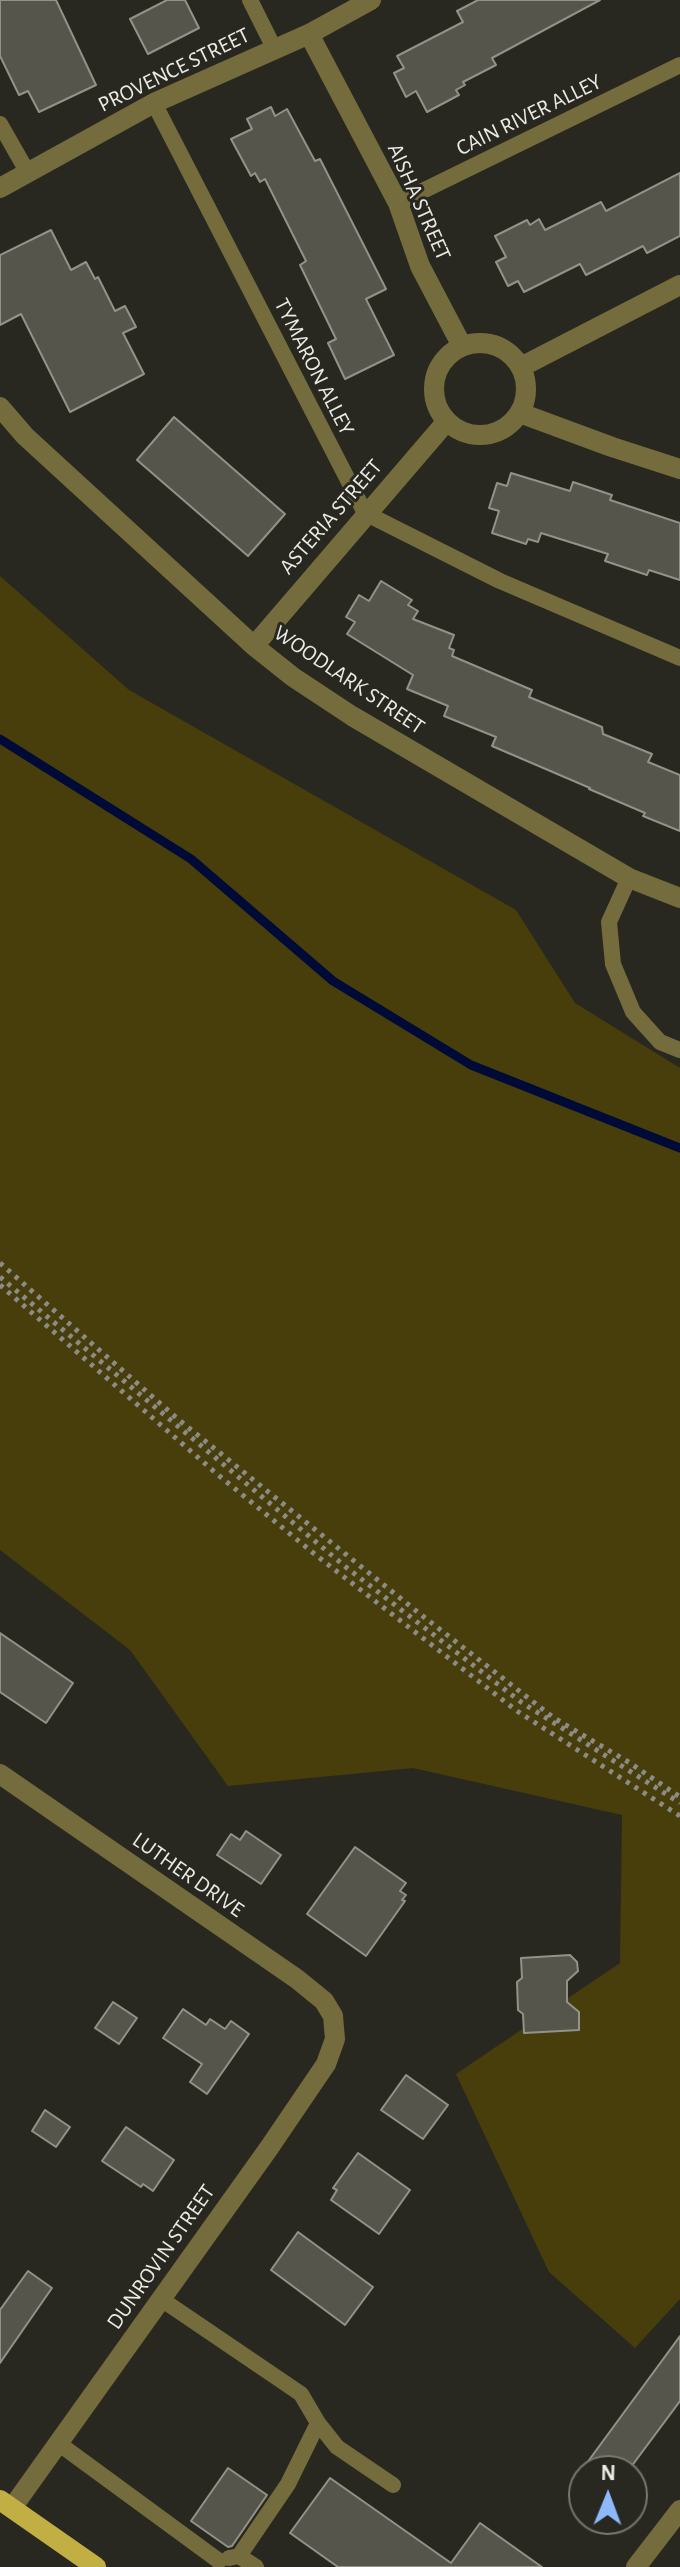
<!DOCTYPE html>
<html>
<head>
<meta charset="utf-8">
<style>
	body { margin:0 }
	#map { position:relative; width:680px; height:2567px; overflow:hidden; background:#292820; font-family:"Alegreya Sans",sans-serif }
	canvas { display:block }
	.north { position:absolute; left:568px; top:2455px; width:80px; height:80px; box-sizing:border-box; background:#292820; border:2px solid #77766f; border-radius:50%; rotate:1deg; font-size:22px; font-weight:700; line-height:32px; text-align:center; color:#ebeae5 }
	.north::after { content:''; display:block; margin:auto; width:28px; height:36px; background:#8db9fc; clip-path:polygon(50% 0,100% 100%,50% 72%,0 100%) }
</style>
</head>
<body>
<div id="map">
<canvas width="680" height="2567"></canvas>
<div class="north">N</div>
</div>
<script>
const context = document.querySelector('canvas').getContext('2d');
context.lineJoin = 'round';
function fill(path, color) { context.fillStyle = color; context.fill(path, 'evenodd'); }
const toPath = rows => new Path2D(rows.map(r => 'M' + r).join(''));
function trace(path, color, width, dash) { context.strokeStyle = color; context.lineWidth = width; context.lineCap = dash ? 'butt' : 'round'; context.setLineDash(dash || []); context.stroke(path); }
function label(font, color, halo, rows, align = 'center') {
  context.font = font + ' "Alegreya Sans",sans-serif'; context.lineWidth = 6; context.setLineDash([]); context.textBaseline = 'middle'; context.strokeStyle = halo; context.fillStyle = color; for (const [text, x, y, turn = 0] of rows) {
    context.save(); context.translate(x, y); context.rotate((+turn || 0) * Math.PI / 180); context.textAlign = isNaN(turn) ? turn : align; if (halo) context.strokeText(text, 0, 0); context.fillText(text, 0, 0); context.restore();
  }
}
const green = toPath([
	[0,576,129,690,516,910,575,1003,680,1068,680,2299,635,2348,549,2272,456,2074,620,1963,622,1815,413,1768,228,1786,130,1650,0,1550]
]);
const stream = toPath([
	[0,739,191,859,333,981,471,1065,680,1148]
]);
const building = toPath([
	[0,0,56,0,96,85,39,112,28,91,19,95,0,56,0,0],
	[167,0,185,0,199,28,148,54,130,19,167,0],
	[478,0,600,0,492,58,496,65,463,82,465,85,456,90,459,95,427,112,416,91,406,97,394,73,404,68,397,56,463,22,457,11,478,0],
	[271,107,275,116,287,109,315,161,320,159,386,289,366,299,394,355,345,379,328,343,336,339,300,265,306,261,265,179,260,182,255,173,251,176,231,139,252,129,247,119,271,107],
	[680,173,680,236,647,253,643,246,586,275,580,264,524,292,518,281,508,286,496,262,506,257,495,236,527,220,530,225,539,219,545,230,601,202,606,211,680,173],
	[51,230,71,270,86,262,95,279,98,277,115,311,125,306,136,327,123,333,144,374,70,412,21,314,0,325,0,255,51,230],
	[174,417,285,514,248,556,137,460,174,417],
	[511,473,570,491,573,482,612,495,610,500,680,523,680,580,649,570,647,575,605,561,608,554,541,533,538,542,528,539,526,544,492,533,499,511,489,508,497,483,507,486,511,473],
	[381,581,412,600,408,605,418,611,413,619,454,635,449,648,454,650,452,656,532,690,529,697,602,727,603,734,652,754,648,762,680,775,680,831,643,816,645,813,589,789,590,788,492,746,496,737,444,716,448,706,407,689,413,675,347,634,355,622,346,617,359,595,369,601,381,581],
	[0,1633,73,1683,46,1723,0,1692,0,1633],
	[246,1831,281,1855,261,1884,217,1855,231,1834,240,1840,246,1831],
	[355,1847,406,1883,400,1891,406,1895,402,1900,405,1901,366,1956,307,1914,355,1847],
	[570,1955,577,1962,578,1971,567,1981,567,2002,579,2012,579,2030,524,2033,523,2014,518,2010,517,1982,522,1978,521,1958,570,1955],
	[113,2002,137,2018,119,2044,95,2028,113,2002],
	[183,2009,206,2025,210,2019,225,2029,231,2021,249,2034,207,2094,190,2082,202,2064,163,2038,183,2009],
	[406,2075,448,2105,423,2139,381,2110,406,2075],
	[45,2110,70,2127,56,2147,32,2131,45,2110],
	[126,2127,174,2160,153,2191,143,2184,141,2187,102,2161,126,2127],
	[358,2153,410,2190,379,2234,331,2200,337,2190,333,2188,358,2153],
	[298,2232,373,2287,345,2325,271,2270,298,2232],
	[28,2271,52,2288,0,2363,0,2310,28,2271],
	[680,2336,680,2401,628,2471,581,2471,680,2336],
	[228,2468,267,2495,232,2546,228,2547,191,2521,228,2468],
	[330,2478,451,2563,480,2523,542,2567,338,2567,290,2533,330,2478]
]);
const path = toPath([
	[0,1263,179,1420,415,1610,554,1718,630,1763,680,1797],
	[0,1277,347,1568,521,1702,680,1803],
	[0,1285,217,1474,317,1556,517,1711,680,1816]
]);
const lane = toPath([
	[250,0,274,48],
	[154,103,365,513,500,581,680,658],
	[0,124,28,173],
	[398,203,680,65],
	[629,878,609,922,613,964,633,1012,660,1042,680,1050],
	[161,2299,301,2394,318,2423,288,2484,239,2556],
	[318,2423,337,2447,393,2485],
	[58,2443,219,2561],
	[229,2558,239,2556,256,2567]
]);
const street = toPath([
	[309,34,398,203,420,266,462,346],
	[0,188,154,103,309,34,371,0],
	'434 389a46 46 0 1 1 92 0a46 46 0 1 1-92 0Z',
	[521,367,680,285],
	[0,407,25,436,254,646,293,677,352,716,629,878,680,898],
	[520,413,612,447,680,469],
	[254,646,447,421],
	[0,1774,297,1979,324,2001,333,2016,335,2039,326,2064,269,2148,12,2508],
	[636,2567,680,2510]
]);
const primary = toPath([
	[0,2500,96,2567]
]);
const streetNames = [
	["PROVENCE STREET",174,70,-26],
	["CAIN RIVER ALLEY",529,115,-26],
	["AISHA STREET",419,202,66],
	["TYMARON ALLEY",314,367,63],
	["ASTERIA STREET",331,517,-49],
	["WOODLARK STREET",349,680,34],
	["LUTHER DRIVE",188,1875,35],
	["DUNROVIN STREET",161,2257,-55]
];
fill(green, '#473e0b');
trace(stream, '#000a36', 9);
fill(building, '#56554c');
trace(building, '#939288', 2);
trace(path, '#8c8b85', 5, [4, 6]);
trace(lane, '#746c3c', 16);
trace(street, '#746c3c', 20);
trace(primary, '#c2af44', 20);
label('22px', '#ebeae5', '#292820', streetNames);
</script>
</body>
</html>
